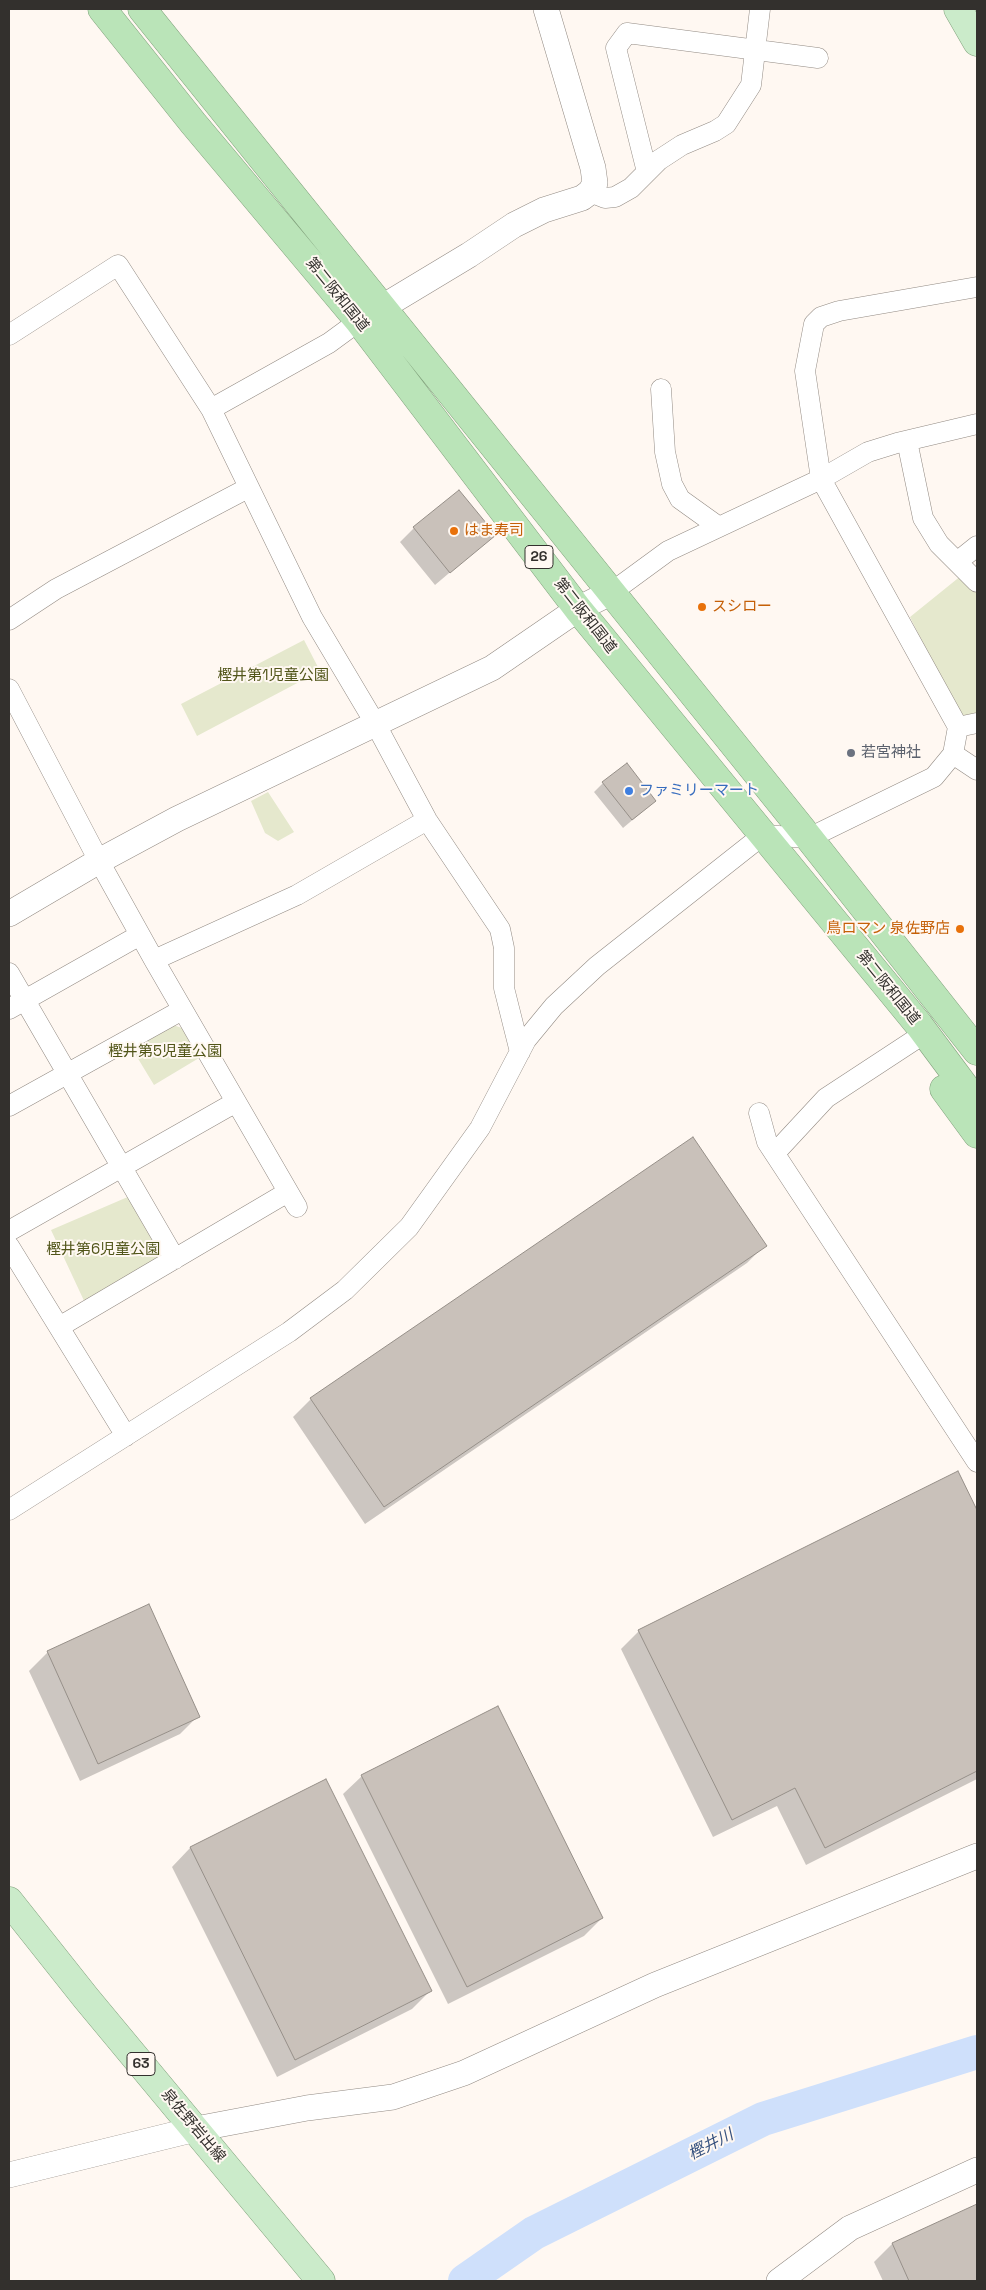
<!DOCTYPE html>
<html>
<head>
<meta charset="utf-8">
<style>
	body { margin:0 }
	#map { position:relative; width:986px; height:2290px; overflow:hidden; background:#fff8f2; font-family:"Space Grotesk",sans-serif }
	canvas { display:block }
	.frame { position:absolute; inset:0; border:10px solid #33302d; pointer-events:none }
</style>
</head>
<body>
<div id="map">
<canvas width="986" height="2290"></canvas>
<div class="frame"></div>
</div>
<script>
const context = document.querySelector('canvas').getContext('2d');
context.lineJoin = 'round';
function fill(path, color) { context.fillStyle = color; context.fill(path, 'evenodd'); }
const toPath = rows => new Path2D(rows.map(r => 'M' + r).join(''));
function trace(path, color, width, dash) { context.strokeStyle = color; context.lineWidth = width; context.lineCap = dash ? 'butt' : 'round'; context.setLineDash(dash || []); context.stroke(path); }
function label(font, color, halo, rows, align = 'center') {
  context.font = font + ' "Space Grotesk","Noto Sans JP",sans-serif'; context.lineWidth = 4; context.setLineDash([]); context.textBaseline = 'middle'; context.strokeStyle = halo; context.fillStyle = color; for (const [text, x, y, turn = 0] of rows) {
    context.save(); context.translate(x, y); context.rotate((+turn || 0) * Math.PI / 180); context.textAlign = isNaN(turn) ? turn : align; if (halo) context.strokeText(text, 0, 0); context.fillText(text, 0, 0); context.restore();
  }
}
const green = toPath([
	[962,575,977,591,977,715,960,718,910,617],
	[304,640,320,671,197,736,181,704],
	[268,792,294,832,278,841,265,833,251,801],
	[170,1024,182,1028,199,1058,154,1085,131,1047],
	[130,1196,167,1256,86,1305,51,1230]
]);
const shadow = toPath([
	[414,528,494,535,435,585,400,542],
	[603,783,655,801,623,828,594,792],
	[765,1245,747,1263,365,1524,293,1417,311,1399],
	[957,1472,977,1513,977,1779,806,1865,777,1806,713,1837,621,1649,639,1631],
	[148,1606,198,1716,180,1734,80,1781,29,1671,48,1652],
	[362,1776,602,1918,584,1936,448,2004,343,1794],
	[325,1780,430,1991,412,2009,277,2077,172,1867,190,1848],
	[977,2205,977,2281,883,2281,874,2262,892,2244]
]);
const river = toPath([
	[465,2281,534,2233,763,2119,977,2052]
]);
const building = toPath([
	[459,490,496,535,450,573,413,527,459,490],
	[627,763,656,801,632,820,602,782,627,763],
	[693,1137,767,1246,384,1507,310,1398,693,1137],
	[958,1471,977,1510,977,1771,825,1848,795,1788,732,1820,638,1630,958,1471],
	[149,1604,200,1717,98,1764,47,1651,149,1604],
	[498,1706,603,1918,467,1987,361,1775,498,1706],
	[326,1779,432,1991,295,2060,190,1847,326,1779],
	[977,2204,977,2281,909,2281,892,2243,977,2204]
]);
const minor = toPath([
	[647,172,616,48,627,33,818,58],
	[590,192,605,198,615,197,631,188,659,160,682,145,715,131,726,124,751,85,760,9],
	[9,335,118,265,211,409,312,617,375,723,427,820,500,929,504,948,504,988,520,1052],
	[661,389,665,452,672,484,680,499,719,527],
	[211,409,329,343,359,321],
	[907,441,923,518,939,544,977,582],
	[957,562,977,546],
	[612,592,668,551,821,479,868,452,897,443,977,424],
	[9,620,56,589,248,488],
	[9,689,99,861,154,960,297,1207],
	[958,727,977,723],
	[953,754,977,770],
	[154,960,297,895,427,820],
	[9,973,175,1259],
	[9,1009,140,935],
	[9,1106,182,1010],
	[759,1113,767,1142,977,1462],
	[775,1153,826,1098,922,1035],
	[9,1231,236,1102],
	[9,1246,126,1436],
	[59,1327,288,1192],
	[9,1510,289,1332,345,1290,409,1227,480,1128,526,1040,554,1006,597,966,763,835,809,838,934,777,953,754,958,727,821,479,805,371,814,324,821,317,839,311,977,287]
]);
const tertiary = toPath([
	[366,317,469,255,514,225,544,210,582,198,590,192,595,183,593,168,546,9],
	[9,914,99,861,177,819,492,668,578,609,612,592],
	[9,2175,196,2129,307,2108,393,2097,464,2073,655,1985,977,1856],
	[779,2281,850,2228,977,2170]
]);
const primary = toPath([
	[958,9,977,42],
	[9,1901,86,1998,321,2281]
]);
const trunk = toPath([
	[102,9,193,123,359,321,578,609,919,1025,977,1103],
	[142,9,809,838,977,1051],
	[944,1089,977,1134]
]);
const markers = [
	[454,531,5,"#e8710a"],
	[702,607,5,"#e8710a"],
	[851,753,5,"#6b7280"],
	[629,791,5,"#3f7fe0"],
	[960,929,5,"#e8710a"]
];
const shields = [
	[539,557,28],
	[141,2064,28]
];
const shieldNames = [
	["26",539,557],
	["63",141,2064]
];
const streetNames = [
	["第二阪和国道",337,295,51],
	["第二阪和国道",585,616,52],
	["第二阪和国道",888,988,51],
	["泉佐野岩出線",193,2126,50]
];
const foodNames = [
	["はま寿司",464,531],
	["スシロー",712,607],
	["鳥ロマン 泉佐野店",950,929,"right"]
];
const parkNames = [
	["樫井第1児童公園",273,676],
	["樫井第5児童公園",165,1052],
	["樫井第6児童公園",103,1250]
];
const worshipNames = [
	["若宮神社",861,753]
];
const shopNames = [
	["ファミリーマート",639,791]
];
const waterNames = [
	["樫井川",711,2145,-27]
];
fill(green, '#e5e8cd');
fill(shadow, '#0003');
trace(river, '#cfe0fb', 34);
fill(building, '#c9c1ba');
trace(building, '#968f88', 1);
trace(minor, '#928a83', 21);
trace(tertiary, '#928a83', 26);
trace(primary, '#80a17c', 29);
trace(trunk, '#80a17c', 29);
trace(minor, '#fff', 20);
trace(tertiary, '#fff', 25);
trace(primary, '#cbebca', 28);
trace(trunk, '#bae4b8', 28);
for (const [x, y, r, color] of markers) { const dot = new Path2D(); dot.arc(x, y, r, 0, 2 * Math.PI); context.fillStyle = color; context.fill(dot); trace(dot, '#fff8f2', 2); }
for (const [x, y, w] of shields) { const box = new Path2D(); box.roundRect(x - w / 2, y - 11.5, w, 23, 4); context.fillStyle = '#fff8f2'; context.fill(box); trace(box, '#33302d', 1); }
label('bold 14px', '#33302d', null, shieldNames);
label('15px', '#33302d', '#fff8f2', streetNames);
label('15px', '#c56008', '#fff8f2', foodNames, 'left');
label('15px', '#515519', '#fff8f2', parkNames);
label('15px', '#5b616d', '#fff8f2', worshipNames, 'left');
label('15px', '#366cbe', '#fff8f2', shopNames, 'left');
label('italic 16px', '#37527f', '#fff8f2', waterNames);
</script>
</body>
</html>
